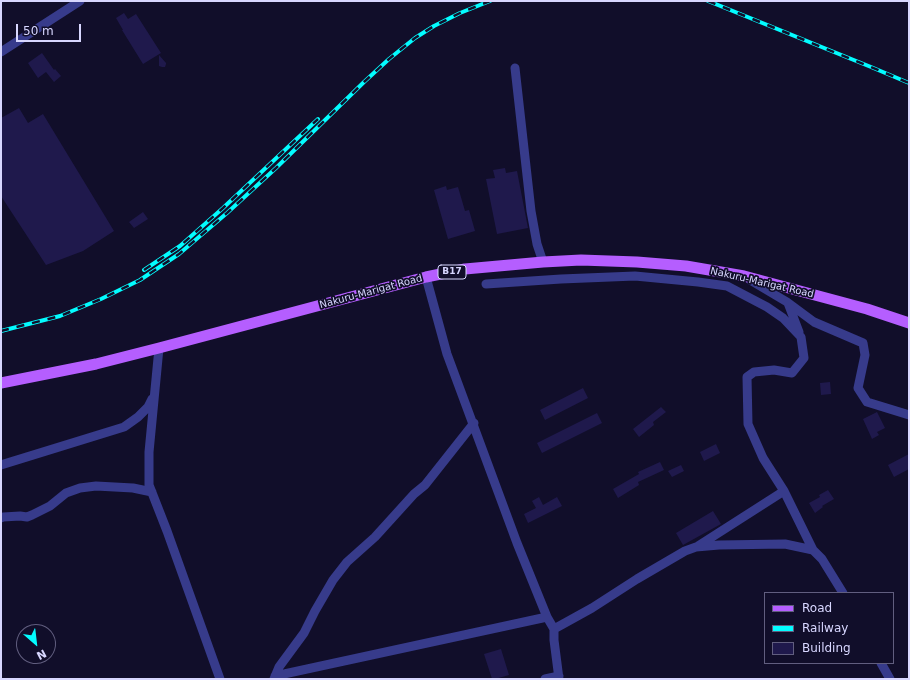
<!DOCTYPE html>
<html>
<head>
<meta charset="utf-8">
<style>
	body { margin:0 }
	#map { position:relative; width:910px; height:680px; overflow:hidden; background:#110e2a; font-family:"DejaVu Sans",sans-serif }
	canvas { display:block }
	.frame { position:absolute; inset:0; border:2px solid #d8d7ff; pointer-events:none }
	.legend { position:absolute; left:764px; top:592px; width:130px; height:72px; box-sizing:border-box; background:#110e2a; border:1px solid #615e7f; margin:0; padding:5px 7px; list-style:none; font-size:12px; color:#d8d7ff }
	.legend li { display:flex; align-items:center; gap:8px; height:20px }
	.legend b { width:20px; border:1px solid #615e7f }
	.north { position:absolute; left:16px; top:624px; width:40px; height:40px; box-sizing:border-box; background:#110e2a; border:1px solid #615e7f; border-radius:50%; rotate:152deg; font-size:11px; font-weight:700; line-height:16px; text-align:center; color:#d8d7ff }
	.north::after { content:''; display:block; margin:auto; width:14px; height:18px; background:#03fcff; clip-path:polygon(50% 0,100% 100%,50% 72%,0 100%) }
	.scale { position:absolute; left:16px; top:24px; width:65px; height:18px; box-sizing:border-box; border:2px solid #d8d7ff; border-top:0; padding-left:5px; font-size:12px; line-height:14px; white-space:nowrap; color:#d8d7ff; -webkit-text-stroke:3px #110e2a; paint-order:stroke }
</style>
</head>
<body>
<div id="map">
<canvas width="910" height="680"></canvas>
<div class="frame"></div>
<ul class="legend">
<li><b style="height:5px;background:#b55eff"></b>Road</li>
<li><b style="height:5px;background:#03fcff"></b>Railway</li>
<li><b style="height:11px;background:#1f194c"></b>Building</li>
</ul>
<div class="north">N</div>
<div class="scale">50 m</div>
</div>
<script>
const context = document.querySelector('canvas').getContext('2d');
context.lineJoin = 'round';
function fill(path, color) { context.fillStyle = color; context.fill(path, 'evenodd'); }
const toPath = rows => new Path2D(rows.map(r => 'M' + r).join(''));
function trace(path, color, width, dash) { context.strokeStyle = color; context.lineWidth = width; context.lineCap = dash ? 'butt' : 'round'; context.setLineDash(dash || []); context.stroke(path); }
function label(font, color, halo, rows, align = 'center') {
  context.font = font + ' "DejaVu Sans",sans-serif'; context.lineWidth = 3.5; context.setLineDash([]); context.textBaseline = 'middle'; context.strokeStyle = halo; context.fillStyle = color; for (const [text, x, y, turn = 0] of rows) {
    context.save(); context.translate(x, y); context.rotate((+turn || 0) * Math.PI / 180); context.textAlign = isNaN(turn) ? turn : align; if (halo) context.strokeText(text, 0, 0); context.fillText(text, 0, 0); context.restore();
  }
}
const building = toPath([
	[124,13,128,19,136,14,161,53,143,64,122,30,123,30,116,18],
	[42,53,54,70,55,69,61,76,54,82,46,72,38,78,28,63],
	[159,55,166,63,166,64,165,67,162,67,159,66],
	[19,108,28,123,43,114,114,231,83,251,46,265,1,196,1,118],
	[505,168,506,173,517,171,528,228,497,234,486,179,495,178,493,170],
	[446,186,447,190,458,187,465,211,469,210,475,231,448,239,434,190],
	[143,212,148,219,134,228,129,222],
	[830,382,831,394,821,395,820,383],
	[583,388,588,398,545,420,540,410],
	[661,407,666,412,653,422,654,425,639,437,633,429],
	[877,412,885,428,877,432,879,435,872,439,863,419],
	[597,413,602,423,542,453,537,443],
	[716,444,720,453,704,461,700,452],
	[909,454,909,469,894,477,888,465],
	[660,462,664,470,638,482,639,485,618,498,613,489,639,474,638,472],
	[681,465,684,471,672,477,668,471],
	[828,490,834,499,822,506,823,507,815,513,809,503,820,497,819,495],
	[539,497,543,505,557,497,562,506,528,523,524,514,536,508,532,501],
	[713,511,721,524,683,545,676,533],
	[501,649,509,675,495,679,492,679,484,654]
]);
const minor = toPath([
	[1,52,80,1],
	[515,68,531,211,537,244,543,262],
	[426,277,447,354,517,543,547,617,554,629,554,640,559,679],
	[750,280,787,302,814,322,863,343,865,355,858,388,867,402,909,415],
	[486,284,561,279,635,276,698,282,727,286,767,307,783,318,801,337,804,358,792,373,774,370,754,372,747,377,748,424,763,458,784,491,813,550],
	[788,303,799,332],
	[159,348,149,452,149,485,167,531,220,679],
	[1,465,124,427,138,417,148,407,152,399],
	[1,518,3,517,20,516,27,517,32,515,50,506,66,493,80,488,96,486,133,488,152,492],
	[698,546,784,491],
	[554,629,592,608,637,579,685,551,696,547,719,545,785,544,813,550,822,559,843,593],
	[881,663,890,679],
	[275,676,547,617],
	[274,679,279,667,304,633,315,611,333,580,347,562,375,537,414,494,425,485,474,423],
	[545,679,559,676]
]);
const major = toPath([
	[1,383,96,364,159,348,426,277,465,269,543,262,581,260,637,262,686,266,744,276,867,309,909,323]
]);
const rail = toPath([
	[708,1,871,67,909,83],
	[144,270,180,246,223,208,318,119],
	[1,331,60,316,101,299,140,280,179,254,227,213,276,168,364,82,389,59,415,38,434,26,460,13,490,1]
]);
const shields = [
	[452,272,28]
];
const shieldNames = [
	["B17",452,272]
];
const streetNames = [
	["Nakuru-Marigat Road",762,283,13],
	["Nakuru-Marigat Road",371,292,-15]
];
fill(building, '#1f194c');
trace(minor, '#373b8b', 9);
trace(major, '#b55eff', 11);
trace(rail, '#03fcff', 4);
trace(rail, '#110e2a', 2.5, [8]);
for (const [x, y, w] of shields) { const box = new Path2D(); box.roundRect(x - w / 2, y - 7, w, 14, 3); context.fillStyle = '#110e2a'; context.fill(box); trace(box, '#d8d7ff', 1); }
label('bold 9px', '#d8d7ff', null, shieldNames);
label('10px', '#d8d7ff', '#110e2a', streetNames);
</script>
</body>
</html>
